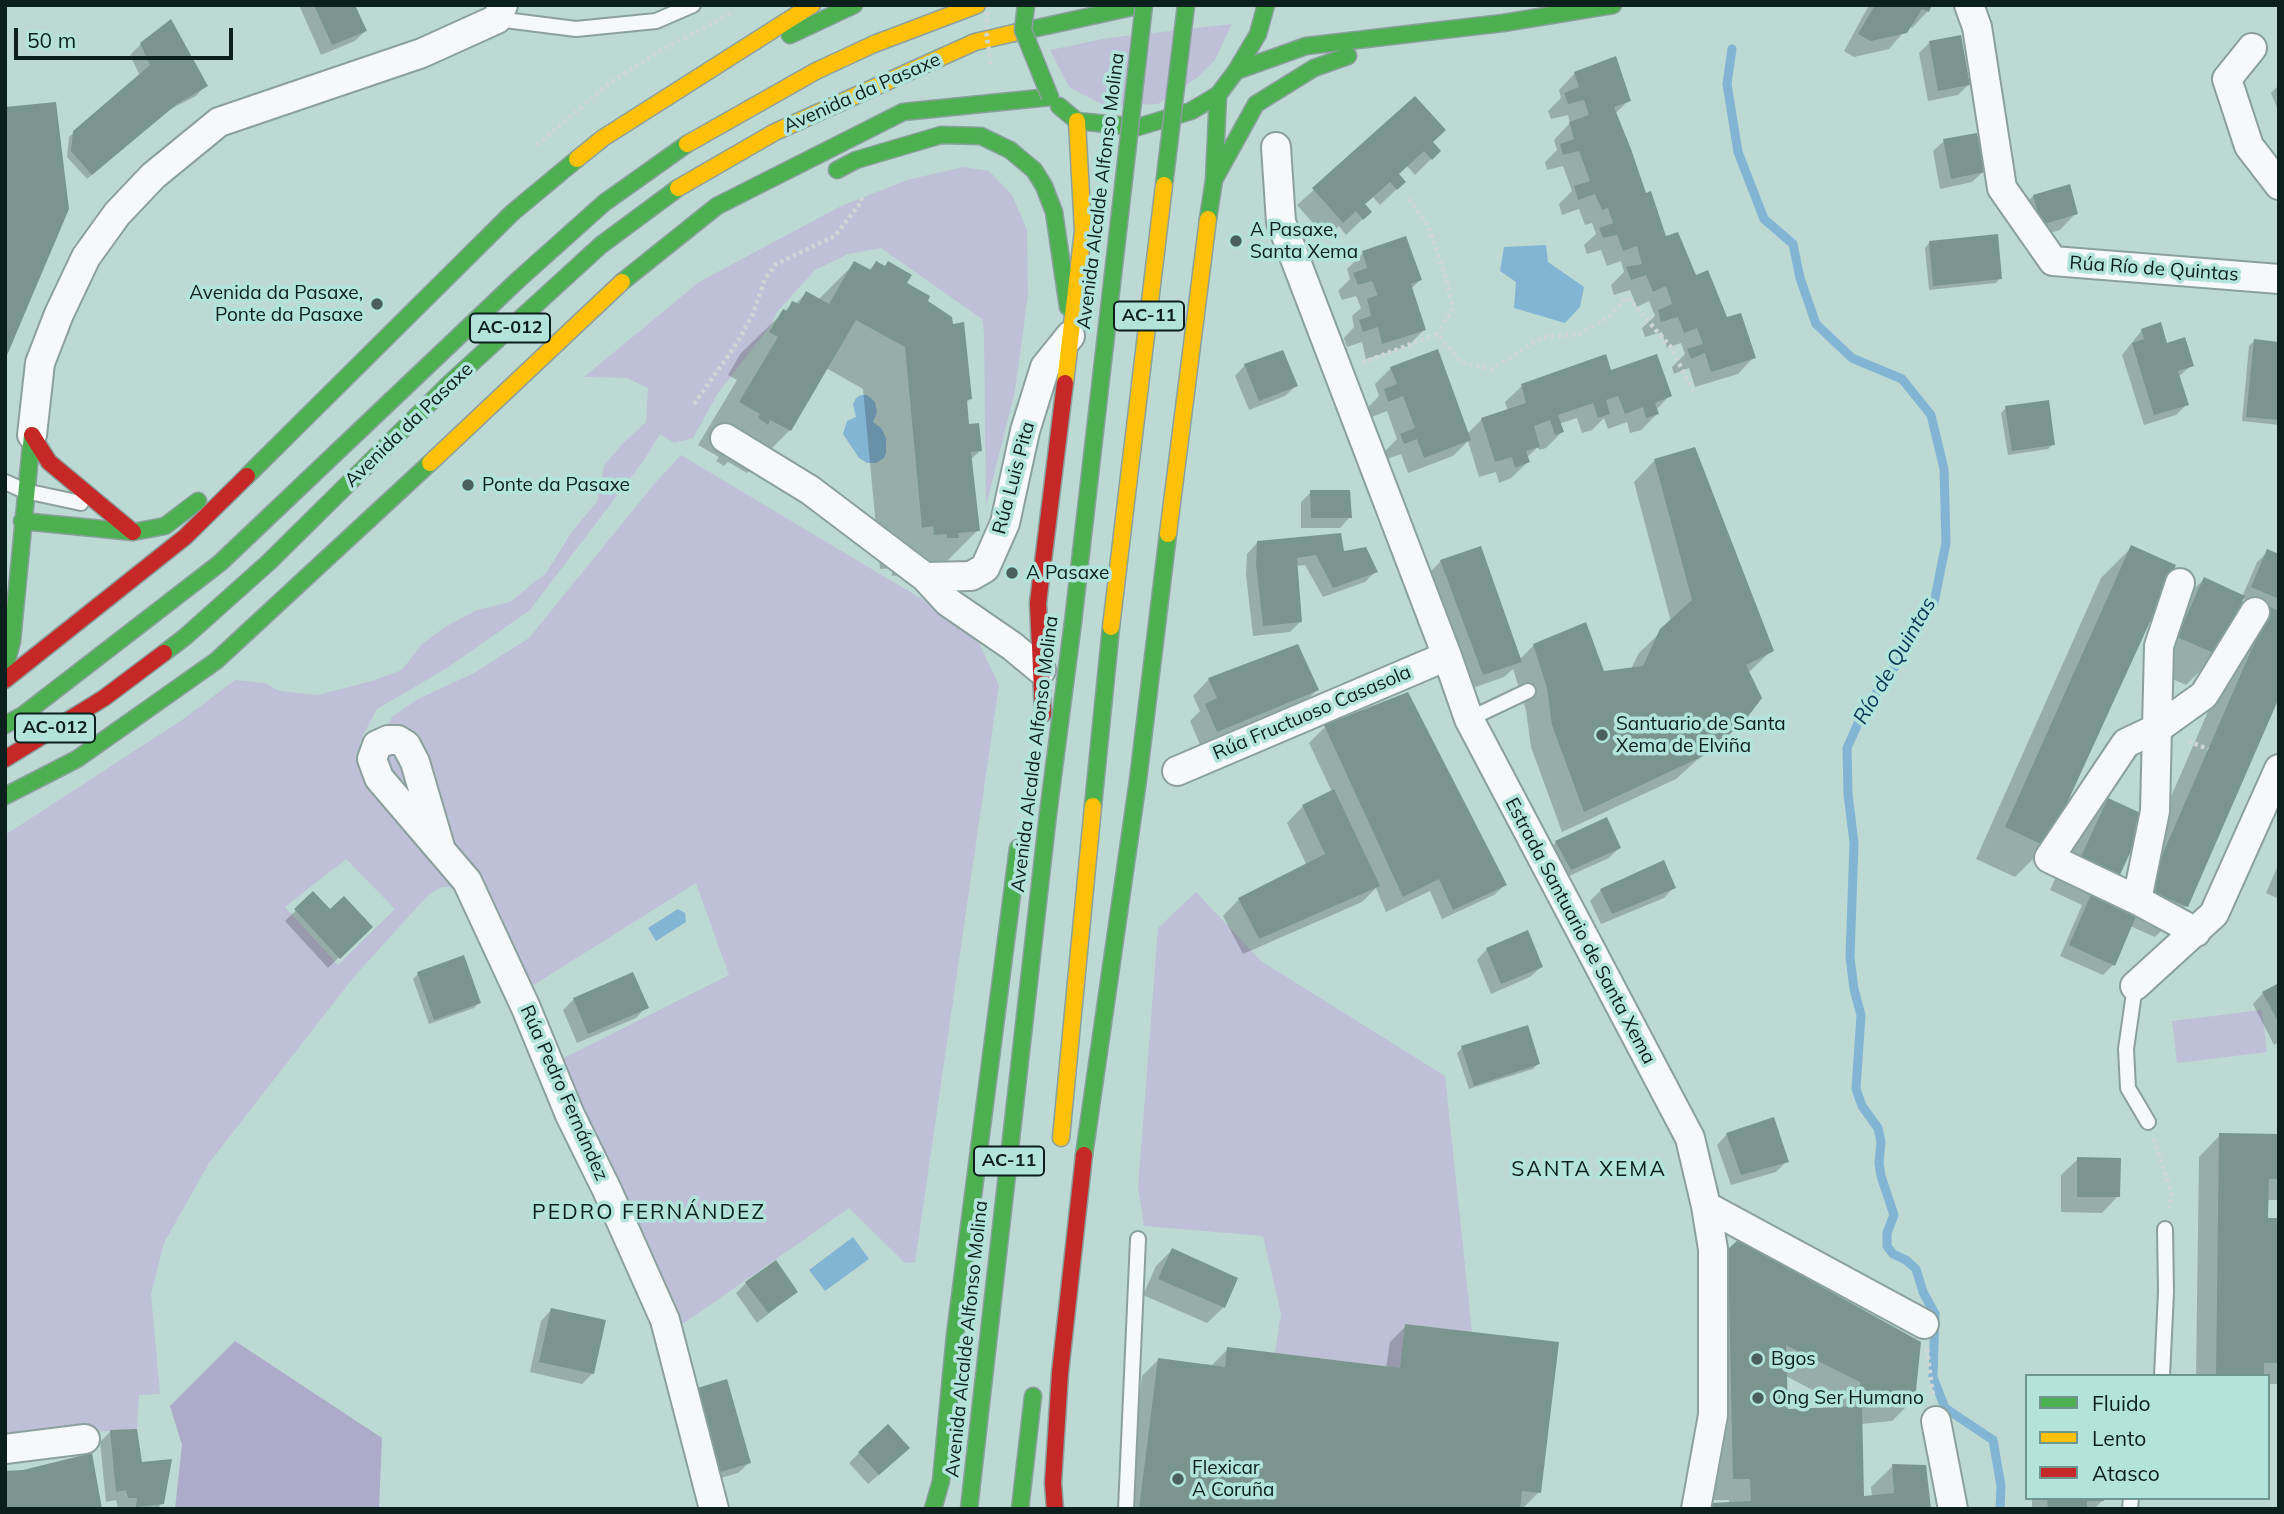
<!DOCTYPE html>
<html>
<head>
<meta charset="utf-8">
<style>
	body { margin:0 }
	#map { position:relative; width:2284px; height:1514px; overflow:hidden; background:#bdd9d4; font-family:Mulish,sans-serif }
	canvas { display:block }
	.frame { position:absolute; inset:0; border:7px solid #0b1f1c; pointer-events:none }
	.legend { position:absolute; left:2025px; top:1374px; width:245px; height:126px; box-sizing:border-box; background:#b2e4db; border:2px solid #6f958f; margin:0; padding:9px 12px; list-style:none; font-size:21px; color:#0b1f1c }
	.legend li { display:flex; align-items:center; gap:14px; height:35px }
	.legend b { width:35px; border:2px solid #6f958f }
	.scale { position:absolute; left:14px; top:28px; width:219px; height:32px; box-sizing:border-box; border:4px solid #0b1f1c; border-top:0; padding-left:9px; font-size:21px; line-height:24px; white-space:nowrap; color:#0b1f1c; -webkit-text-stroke:5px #b2e4db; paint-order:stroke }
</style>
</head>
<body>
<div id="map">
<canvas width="2284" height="1514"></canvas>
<div class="frame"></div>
<ul class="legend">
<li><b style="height:9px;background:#4caf50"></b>Fluido</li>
<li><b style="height:9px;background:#ffc107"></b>Lento</li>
<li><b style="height:9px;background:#c62828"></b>Atasco</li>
</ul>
<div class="scale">50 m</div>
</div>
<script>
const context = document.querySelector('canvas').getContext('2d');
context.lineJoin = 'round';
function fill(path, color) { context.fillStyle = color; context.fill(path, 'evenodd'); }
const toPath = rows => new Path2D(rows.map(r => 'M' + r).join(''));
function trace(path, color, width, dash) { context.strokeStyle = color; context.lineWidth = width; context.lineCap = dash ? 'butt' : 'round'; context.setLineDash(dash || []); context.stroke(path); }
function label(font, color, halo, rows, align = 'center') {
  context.font = font + ' Mulish,sans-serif'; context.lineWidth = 7; context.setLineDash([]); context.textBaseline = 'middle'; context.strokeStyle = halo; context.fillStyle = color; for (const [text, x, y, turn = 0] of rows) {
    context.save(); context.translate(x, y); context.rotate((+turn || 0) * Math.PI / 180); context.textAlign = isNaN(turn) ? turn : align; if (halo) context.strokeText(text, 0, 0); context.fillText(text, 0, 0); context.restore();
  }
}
const green = toPath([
	[1232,24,1215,60,1198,77,1158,104,1105,106,1069,87,1050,50,1108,38],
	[963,167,989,171,1012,195,1027,230,1028,295,1015,391,986,506,984,333,982,319,881,248,848,254,815,270,777,312,771,325,718,393,693,438,674,443,660,434,644,460,530,610,447,668,377,709,360,741,364,774,456,887,442,887,428,895,353,978,209,1163,164,1243,151,1294,160,1394,139,1395,137,1429,5,1438,5,835,182,720,235,680,265,683,279,691,318,695,372,681,402,670,422,644,445,627,477,610,510,602,546,573,573,530,597,502,604,466,621,445,646,422,648,388,627,378,584,377,699,282,841,206,907,180],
	[346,859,395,909,338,965,285,907],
	[681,455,972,629,999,685,915,1262,905,1263,849,1208,677,1328,560,1060,729,975,696,883,532,986,485,886,389,776,383,733,393,716,418,699,474,673,529,638,655,483],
	[1196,892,1261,961,1445,1076,1472,1332,1405,1324,1400,1368,1275,1353,1281,1314,1263,1236,1144,1226,1138,1187,1158,928],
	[2262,1010,2267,1052,2177,1063,2172,1021]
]);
const forest = toPath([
	[235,1341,382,1438,379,1509,175,1509,182,1445,170,1406]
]);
const water = toPath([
	[1546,245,1548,262,1584,287,1580,307,1565,323,1514,308,1516,282,1500,271,1504,247],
	[861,395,867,395,875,402,877,412,873,422,881,428,886,438,886,453,884,458,876,463,867,463,859,458,843,434,847,421,856,417,853,404,856,398],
	[678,909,685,913,686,922,656,941,648,928],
	[853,1237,869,1259,825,1291,809,1270]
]);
const shadow = toPath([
	[299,5,353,5,365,31,355,41,321,55],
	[1869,5,1930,5,1928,11,1912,28,1909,26,1889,49,1854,57,1844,51],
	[1930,42,1968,85,1958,95,1928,101,1919,53],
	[141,44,206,85,196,96,165,112,87,179,67,157,69,137,140,76,130,55],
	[1575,73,1629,100,1615,114,1645,195,1665,238,1754,357,1738,374,1695,387,1689,368,1674,374,1672,367,1685,354,1681,343,1667,348,1662,332,1645,337,1642,328,1655,316,1649,301,1637,307,1630,290,1614,295,1611,285,1624,272,1621,261,1607,266,1601,250,1587,254,1584,245,1596,234,1592,223,1585,225,1579,209,1562,215,1559,204,1572,191,1563,166,1547,170,1545,162,1557,150,1554,140,1570,123,1568,115,1551,119,1548,111,1561,98,1559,90],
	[2279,85,2279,113,2271,93],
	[1415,99,1431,143,1439,151,1415,175,1407,166,1397,175,1404,182,1380,205,1373,197,1364,205,1370,212,1346,235,1339,226,1326,238,1297,205],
	[1944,141,1983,172,1972,182,1940,189,1933,151],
	[2033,196,2076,213,2060,230,2025,240,2017,212],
	[1929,243,2000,278,1996,283,1929,290,1925,248],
	[1363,253,1420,280,1411,289,1424,330,1408,346,1366,359,1362,342,1347,347,1344,338,1354,327,1352,316,1361,308,1356,296,1342,300,1338,291,1350,279,1347,269],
	[855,263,868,271,876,263,925,302,970,399,966,403,968,426,980,451,970,460,978,530,936,572,915,579,905,580,905,575,892,576,892,568,880,569,863,389,826,368,790,430,747,473,728,462,724,466,716,461,719,457,698,445,737,380,728,375,741,353,793,303,795,304,807,293,818,300],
	[2142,330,2192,365,2178,377,2187,404,2176,415,2144,425,2122,355],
	[2254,341,2279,343,2279,425,2242,421,2249,346],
	[1245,365,1296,386,1285,396,1249,410,1235,376],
	[1391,368,1467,434,1482,419,1508,411,1505,402,1522,386,1610,372,1670,395,1656,410,1657,414,1641,430,1630,433,1627,422,1608,429,1604,418,1592,430,1582,433,1577,418,1559,424,1562,432,1546,448,1539,450,1538,447,1526,458,1528,462,1511,478,1499,483,1496,472,1479,477,1468,441,1453,456,1408,473,1401,454,1387,459,1385,451,1397,439,1387,411,1372,417,1368,407,1379,396,1375,384],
	[2006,408,2053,444,2048,449,2008,455,2001,413],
	[1655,460,1771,651,1748,673,1739,725,1716,748,1697,760,1676,779,1562,832,1531,747,1526,710,1513,669,1504,677,1467,690,1425,577,1441,561,1520,659,1534,645,1603,673,1631,669,1639,653,1671,622,1634,482],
	[1311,492,1350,517,1340,528,1301,528,1301,502],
	[1257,543,1343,554,1376,571,1365,582,1323,597,1305,565,1296,566,1301,621,1290,632,1253,636,1246,575,1247,554],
	[2132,547,2046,846,2015,877,1976,859,2101,578],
	[2268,552,2279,556,2279,693,2186,906,2155,937,2130,926,2113,965,2103,975,2060,956,2082,905,2050,890,2077,831,2108,800,2118,876,2124,905,2239,640,2269,610,2242,598,2217,654,2186,685,2147,668,2173,610,2204,579,2242,597,2257,562],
	[1297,646,1317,690,1301,706,1201,747,1190,721,1200,711,1193,696,1209,679],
	[1325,727,1505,885,1494,895,1442,919,1430,891,1386,912,1376,888,1362,902,1243,954,1223,916,1239,899,1307,866,1287,823,1303,806,1332,792,1309,743],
	[1556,842,1619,848,1609,858,1560,880,1546,853],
	[2279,863,2279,899,2266,893],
	[1674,887,1664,898,1601,924,1590,901,1601,890],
	[313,894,330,911,370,927,328,968,285,921],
	[1487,949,1541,967,1530,977,1491,994,1477,960],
	[462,957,479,1003,474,1008,429,1024,413,979,418,974],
	[2279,985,2279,1042,2274,1045,2253,1004,2263,993],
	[574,999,646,1007,636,1018,577,1043,563,1010],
	[1462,1048,1538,1064,1533,1069,1469,1089,1457,1053],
	[1727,1134,1787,1161,1776,1172,1731,1185,1717,1145],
	[2220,1135,2279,1136,2279,1200,2267,1200,2266,1220,2279,1220,2279,1384,2268,1384,2268,1376,2196,1376,2199,1157],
	[2078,1159,2118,1196,2102,1213,2061,1212,2061,1175],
	[1172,1250,1224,1307,1207,1323,1143,1295,1156,1266],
	[1729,1250,1913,1400,1892,1421,1861,1424,1862,1497,1872,1497,1871,1487,1893,1466,1929,1509,1709,1509,1713,1505,1729,1504,1729,1500,1712,1500,1707,1272],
	[1786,1376,1839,1404,1840,1408,1787,1410],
	[746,1283,796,1292,757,1323,736,1293],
	[551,1310,593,1373,582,1384,530,1372,541,1321],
	[1406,1326,1539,1492,1523,1508,1126,1509,1142,1376,1158,1360,1212,1365,1228,1349,1386,1368,1390,1342],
	[684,1401,749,1463,738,1473,707,1482],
	[111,1431,140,1464,162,1503,157,1509,118,1508,116,1500,106,1502,100,1442],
	[859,1453,897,1459,868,1484,849,1463],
	[2032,1498,2103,1498,2103,1500,2094,1509,2032,1509]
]);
const stream = toPath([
	[1732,49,1727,84,1738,152,1764,219,1793,244,1800,278,1816,324,1852,358,1902,379,1931,415,1944,469,1946,543,1934,603,1901,658,1863,712,1847,748,1848,794,1854,843,1850,957,1854,989,1861,1015,1856,1089,1862,1106,1878,1128,1881,1142,1879,1163,1881,1176,1894,1215,1887,1233,1887,1246,1893,1254,1906,1260,1916,1269,1923,1292,1935,1314,1933,1377,1945,1408,1993,1440,2001,1486,2000,1509]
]);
const building = toPath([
	[314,5,355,5,367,31,332,45],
	[1875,5,1932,5,1929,12,1922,9,1907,33,1871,41,1858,34],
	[171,19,208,86,177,104,92,175,71,151,73,131,150,65,140,43],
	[1961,35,1970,85,1938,91,1929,41],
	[1616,56,1631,101,1614,107,1631,149,1646,193,1651,191,1666,236,1678,232,1696,275,1708,270,1727,317,1741,313,1756,358,1711,372,1705,353,1691,359,1687,349,1703,344,1697,328,1684,333,1678,317,1661,322,1658,310,1672,304,1666,286,1653,292,1646,275,1631,280,1626,267,1642,264,1637,246,1623,251,1617,235,1603,238,1599,228,1613,223,1608,208,1602,210,1595,194,1578,200,1574,186,1590,181,1579,151,1563,155,1560,144,1574,139,1569,122,1589,115,1584,100,1568,104,1564,93,1579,87,1574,72],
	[1415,96,1446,130,1433,142,1441,151,1432,160,1424,151,1399,174,1406,182,1397,190,1390,182,1365,204,1372,212,1363,220,1356,211,1343,223,1312,188],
	[56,102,69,209,5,360,5,107],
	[1977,133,1985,172,1951,179,1943,139],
	[2070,184,2078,214,2041,225,2033,195],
	[1998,234,2002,279,1933,286,1929,241],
	[1406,236,1422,280,1411,284,1426,330,1382,344,1378,327,1363,332,1359,320,1371,316,1367,299,1378,295,1372,281,1358,285,1353,273,1367,268,1362,251],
	[854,261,871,270,876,261,885,266,888,261,912,275,907,283,930,296,928,301,952,317,953,324,964,322,972,399,967,400,969,424,979,423,982,451,971,452,980,531,958,533,959,538,947,538,947,534,934,535,933,526,922,528,905,347,856,320,791,431,770,420,768,425,758,418,760,414,739,402,778,337,769,332,783,309,787,311,792,301,799,304,806,291,829,304],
	[2161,322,2167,343,2185,337,2194,366,2178,371,2189,405,2154,415,2132,343,2144,339,2141,329],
	[2254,339,2279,342,2279,420,2246,417],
	[1438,349,1471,440,1424,458,1417,439,1404,444,1400,434,1415,428,1403,396,1388,402,1384,389,1397,384,1390,367],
	[1283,350,1298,386,1259,401,1244,364],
	[1606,354,1611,370,1657,354,1672,396,1655,403,1659,414,1646,418,1643,407,1625,414,1618,396,1606,400,1610,414,1598,418,1593,403,1558,415,1564,432,1555,435,1550,420,1534,426,1540,447,1526,451,1530,462,1515,468,1512,457,1495,462,1481,418,1526,403,1521,384],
	[2049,400,2055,445,2012,451,2005,406],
	[1695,447,1774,651,1746,665,1762,698,1740,727,1721,739,1699,758,1584,812,1552,725,1547,688,1533,644,1586,622,1604,671,1643,666,1660,629,1692,600,1654,459],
	[1310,490,1350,490,1352,518,1311,518],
	[1341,533,1344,551,1366,547,1378,572,1333,588,1316,555,1297,558,1302,622,1263,626,1256,564,1257,541],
	[2131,545,2176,565,2047,847,2005,827],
	[1481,546,1522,662,1483,675,1440,560],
	[2267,549,2279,554,2279,599,2251,587],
	[2204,577,2245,596,2218,655,2177,637],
	[2270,607,2279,611,2279,698,2188,907,2147,890],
	[1298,644,1319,690,1217,732,1205,704,1217,698,1208,678],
	[1408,692,1507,885,1453,910,1439,879,1403,897,1324,725],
	[1334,789,1380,886,1259,939,1238,898,1325,854,1302,805],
	[2108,798,2147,816,2119,877,2080,859],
	[1607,817,1621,848,1571,870,1555,841],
	[1664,860,1676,888,1612,914,1600,889],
	[2093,890,2139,909,2115,966,2069,945],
	[313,891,330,909,344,896,373,927,340,959,294,909],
	[1528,930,1543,967,1501,984,1486,948],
	[464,955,481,1003,434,1020,417,972],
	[633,972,649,1008,588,1034,573,998],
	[2279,983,2279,1023,2262,992],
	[1528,1025,1540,1064,1474,1086,1461,1046],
	[1774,1117,1789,1162,1741,1175,1726,1133],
	[2219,1133,2279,1134,2279,1179,2269,1179,2268,1218,2279,1218,2279,1363,2264,1363,2264,1376,2216,1376],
	[2077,1157,2121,1158,2120,1197,2077,1197],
	[1738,1240,1921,1342,1915,1400,1862,1406,1860,1382,1786,1345,1788,1409,1862,1406,1864,1496,1894,1493,1892,1464,1926,1465,1931,1509,1712,1509,1712,1503,1751,1501,1750,1479,1733,1479,1728,1249],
	[1172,1248,1238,1278,1225,1308,1158,1279],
	[776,1260,798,1292,768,1313,745,1282],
	[551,1308,606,1320,594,1374,539,1362],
	[1405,1324,1559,1342,1541,1493,1522,1491,1520,1509,1139,1509,1158,1358,1225,1367,1227,1347,1400,1368],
	[727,1379,751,1463,717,1473,694,1389],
	[888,1424,910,1448,879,1475,858,1452],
	[137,1429,142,1462,172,1459,164,1504,136,1507,137,1498,128,1498,126,1490,116,1492,110,1430],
	[92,1453,102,1509,5,1509,5,1471,23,1470],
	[2047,1498,2104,1498,2104,1501,2087,1501,2087,1509,2048,1509]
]);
const path = toPath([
	[537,145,611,82,662,50,732,13],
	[1409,199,1428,225,1446,278,1453,308,1437,334],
	[1362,363,1437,334,1461,362,1491,369,1543,337,1580,334,1612,315,1627,297,1670,346,1696,396],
	[694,404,737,343,752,316,765,279,776,264,835,236,862,201,861,195],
	[2188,741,2208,749],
	[2154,1139,2172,1195,2169,1208],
	[1927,1349,1933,1396]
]);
const lane = toPath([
	[497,19,576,29,656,21,693,5],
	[5,482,25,491,81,503],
	[1469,719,1528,691],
	[2135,986,2126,1049,2128,1088,2148,1122],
	[2162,1376,2166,1292,2165,1229],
	[1126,1509,1138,1239],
	[2130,1509,2131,1498]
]);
const street = toPath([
	[1969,5,1977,27,2002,188,2053,261,2279,279],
	[2252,48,2227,79,2249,146,2279,185],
	[1276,147,1281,222,1447,656,1469,719,1690,1138,1706,1206,1713,1249,1713,1415,1696,1509],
	[32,435,40,363,59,314,86,257,117,214,153,176,219,122,422,53,497,19,503,5],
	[725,438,810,490,925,577,948,602,1012,646,1041,670],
	[925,577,971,576,985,568,1005,523,1025,431,1045,367,1070,336],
	[2180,583,2159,646,2155,811,2137,900,2196,932],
	[1177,771,1447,656],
	[440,847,415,762,406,745,398,740,388,740,377,745,372,759,379,778,467,881,526,1008,570,1115,607,1190,665,1320,714,1509],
	[2137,900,2049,858,2126,743,2158,728,2204,695,2255,612],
	[2135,986,2214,914,2279,769],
	[1706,1206,1924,1324],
	[1936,1421,1953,1509],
	[5,1449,85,1439]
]);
const fast = toPath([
	[1014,33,1142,5],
	[790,35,854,5],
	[1236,71,1306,46,1503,23,1613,5],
	[1059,106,1077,121,1138,127,1191,111,1218,95,1236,71,1258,34,1266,5],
	[837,170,856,160,941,135,981,136,1010,150,1034,170,1044,186,1054,212,1068,307],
	[1214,180,1256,104,1314,68,1348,56],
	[1208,219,1214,180,1218,95],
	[622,282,717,206,903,112,1050,97],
	[247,476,512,213,577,159],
	[22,521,133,532,165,526,198,501],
	[164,653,185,637,269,562,450,383,601,245,678,188],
	[5,668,12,641,32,435],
	[5,725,23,715,220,563,518,280,604,203,687,144],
	[5,796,77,759,216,661,430,463],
	[1093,806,1111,627],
	[1084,1155,1138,780,1168,534],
	[933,1509,941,1481,955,1335,1018,848],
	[969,1509,1048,814,1073,622],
	[1020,1509,1033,1396]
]);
const slow = toPath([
	[687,144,816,71,874,44,977,5],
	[577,159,603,138,812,5],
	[678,188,775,132,975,42,1014,33],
	[1065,383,1083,231,1077,121],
	[430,463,622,282],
	[1168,534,1208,219],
	[1061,1138,1093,806]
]);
const jam = toPath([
	[32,435,49,462,133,532],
	[5,680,185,537,247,476],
	[1043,714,1038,603,1065,383],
	[5,759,104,698,164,653],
	[1055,1509,1053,1483,1060,1373,1084,1155]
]);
const pathBridge = toPath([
	[988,5,986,31,991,65]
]);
const fastBridge = toPath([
	[1026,5,1023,30,1050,97],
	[1164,185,1186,5],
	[1073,622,1144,5]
]);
const slowBridge = toPath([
	[1111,627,1164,185]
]);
const markers = [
	[1236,241,7,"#49605c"],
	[377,304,7,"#49605c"],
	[468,485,7,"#49605c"],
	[1012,573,7,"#49605c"],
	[1602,735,7,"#49605c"],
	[1757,1359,7,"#49605c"],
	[1758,1398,7,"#49605c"],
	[1178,1479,7,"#49605c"]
];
const shields = [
	[1149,316,70],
	[510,328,80],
	[55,728,80],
	[1009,1161,70]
];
const shieldNames = [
	["AC-11",1149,316],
	["AC-012",510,328],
	["AC-012",55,728],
	["AC-11",1009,1161]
];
const streetNames = [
	["Avenida da Pasaxe",862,93,-24],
	["Avenida Alcalde Alfonso Molina",1101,191,-83],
	["Rúa Río de Quintas",2154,269,4],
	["Avenida da Pasaxe",409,425,-44],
	["Rúa Luis Pita",1014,478,-75],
	["Rúa Fructuoso Casasola",1312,713,-23],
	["Avenida Alcalde Alfonso Molina",1035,754,-83],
	["Estrada Santuario de Santa Xema",1580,931,62],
	["Rúa Pedro Fernández",564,1093,66],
	["Avenida Alcalde Alfonso Molina",967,1339,-84]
];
const poiNames = [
	["A Pasaxe,",1250,230],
	["Santa Xema",1250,252],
	["Avenida da Pasaxe,",363,293,"right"],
	["Ponte da Pasaxe",363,315,"right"],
	["Ponte da Pasaxe",482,485],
	["A Pasaxe",1026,573],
	["Santuario de Santa",1616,724],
	["Xema de Elviña",1616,746],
	["Bgos",1771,1359],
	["Ong Ser Humano",1772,1398],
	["Flexicar",1192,1468],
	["A Coruña",1192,1490]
];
const waterNames = [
	["Río de Quintas",1895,661,-60]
];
const neighbourhoodNames = [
	["SANTA XEMA",1589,1170],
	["PEDRO FERNÁNDEZ",649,1213]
];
fill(green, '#bec0d7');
fill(forest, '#adabca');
fill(water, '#82b4d4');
fill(shadow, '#0003');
trace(stream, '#82b4d4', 9);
fill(building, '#79958e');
trace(lane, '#8aa09c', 18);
trace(street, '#8aa09c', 32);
trace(fast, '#8aa09c', 19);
trace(slow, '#8aa09c', 19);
trace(jam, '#8aa09c', 19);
trace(path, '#ced7d6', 4.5, [3.5, 3.5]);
trace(lane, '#f5f9f9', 14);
trace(street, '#f5f9f9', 28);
trace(fast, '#4caf50', 16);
trace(slow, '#ffc107', 16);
trace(jam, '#c62828', 16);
trace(fastBridge, '#8aa09c', 19, []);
trace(slowBridge, '#8aa09c', 19, []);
trace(pathBridge, '#ced7d6', 4.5, [3.5, 3.5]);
trace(fastBridge, '#4caf50', 16);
trace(slowBridge, '#ffc107', 16);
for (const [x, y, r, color] of markers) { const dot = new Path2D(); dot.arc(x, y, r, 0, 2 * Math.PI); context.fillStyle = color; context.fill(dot); trace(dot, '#b2e4db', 2.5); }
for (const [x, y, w] of shields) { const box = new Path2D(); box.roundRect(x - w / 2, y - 14.5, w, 29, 5); context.fillStyle = '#b2e4db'; context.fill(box); trace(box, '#0b1f1c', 2); }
label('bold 18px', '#0b1f1c', null, shieldNames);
label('19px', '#0b1f1c', '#b2e4db', streetNames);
label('19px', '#0b1f1c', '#b2e4db', poiNames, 'left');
label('italic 21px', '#083858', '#b2e4db', waterNames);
context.letterSpacing = '2px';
label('21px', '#0b1f1c', '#b2e4db', neighbourhoodNames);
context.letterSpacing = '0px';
</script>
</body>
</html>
